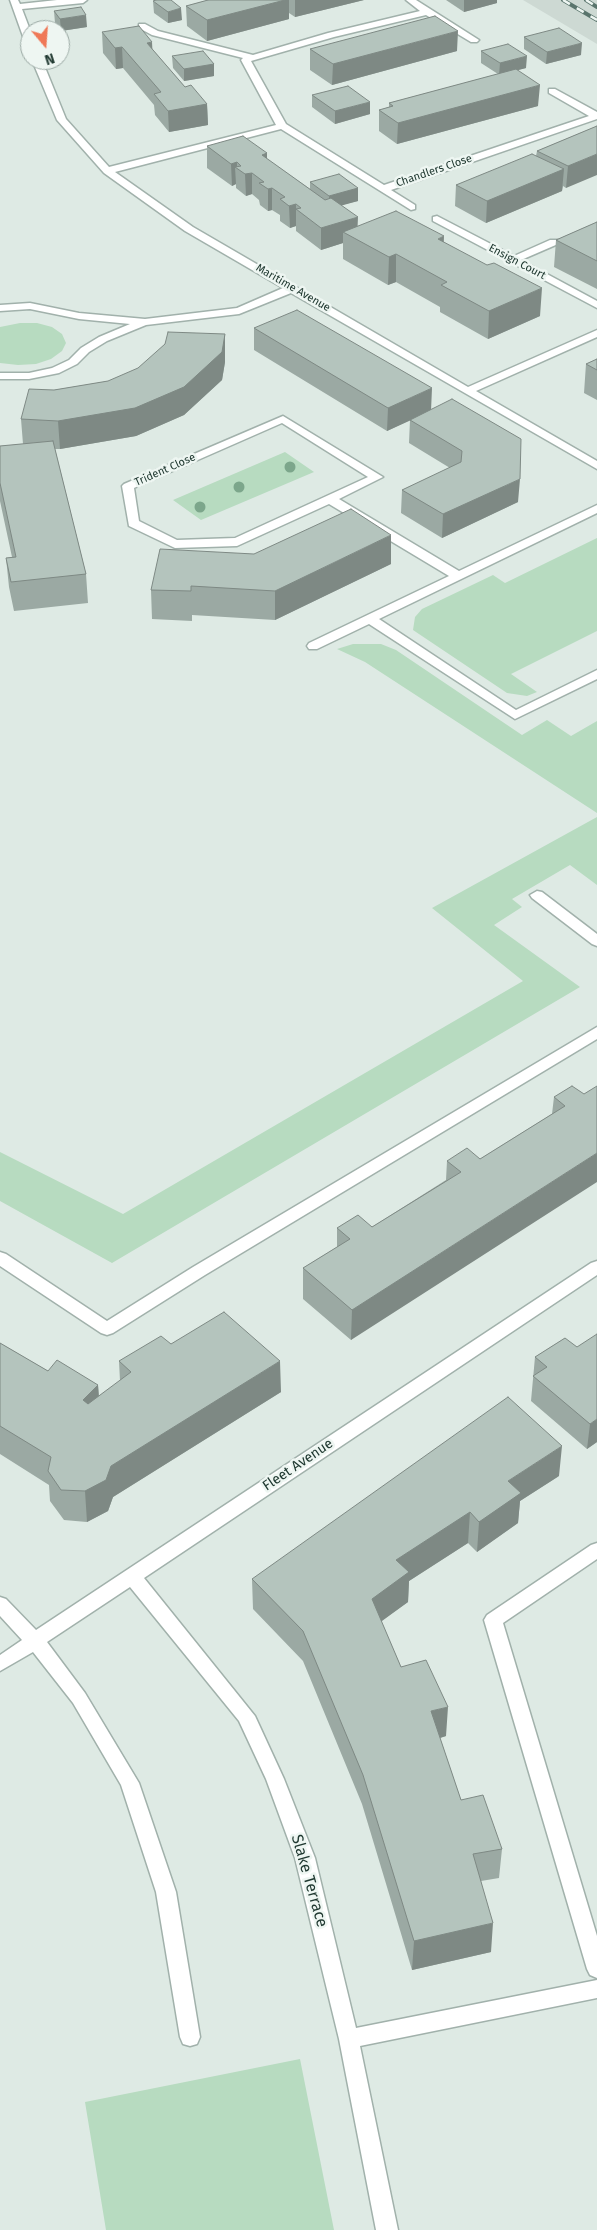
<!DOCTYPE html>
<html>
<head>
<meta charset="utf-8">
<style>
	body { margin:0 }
	#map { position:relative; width:597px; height:2230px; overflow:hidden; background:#deeae4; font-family:"Fira Sans",sans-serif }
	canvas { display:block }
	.north { position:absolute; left:20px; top:20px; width:50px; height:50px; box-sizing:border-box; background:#eef6f2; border:1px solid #9caaa5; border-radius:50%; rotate:162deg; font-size:14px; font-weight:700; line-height:20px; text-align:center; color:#203931 }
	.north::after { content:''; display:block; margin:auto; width:18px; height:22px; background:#ef7857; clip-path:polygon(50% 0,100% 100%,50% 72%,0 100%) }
</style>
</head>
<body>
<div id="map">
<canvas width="597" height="2230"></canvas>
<div class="north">N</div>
</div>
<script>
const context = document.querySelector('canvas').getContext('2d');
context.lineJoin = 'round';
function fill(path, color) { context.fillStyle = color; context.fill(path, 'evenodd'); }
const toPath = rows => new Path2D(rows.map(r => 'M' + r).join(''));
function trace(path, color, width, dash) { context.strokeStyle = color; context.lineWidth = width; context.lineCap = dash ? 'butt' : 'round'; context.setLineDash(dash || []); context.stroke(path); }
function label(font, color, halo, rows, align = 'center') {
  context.font = font + ' "Fira Sans",sans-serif'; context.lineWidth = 5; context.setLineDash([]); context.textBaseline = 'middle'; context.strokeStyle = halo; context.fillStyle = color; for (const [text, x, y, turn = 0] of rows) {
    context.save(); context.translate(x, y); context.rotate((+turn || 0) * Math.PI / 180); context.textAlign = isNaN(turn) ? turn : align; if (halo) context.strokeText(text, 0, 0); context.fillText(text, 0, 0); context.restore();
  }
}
const built = toPath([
	[523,0,597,0,597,44]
]);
const green = toPath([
	[20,323,37,323,52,327,62,334,66,343,62,351,51,359,36,364,18,365,0,363,0,327],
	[285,452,314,472,201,520,173,500],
	[597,538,597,631,511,674,537,692,527,696,507,693,413,630,415,617,422,609,493,575,505,583],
	[353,644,381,644,396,650,522,735,547,720,571,736,597,721,597,813,365,662,337,649],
	[597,817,597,885,570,865,512,899,522,907,494,925,580,987,112,1263,0,1201,0,1152,123,1214,523,981,432,908],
	[300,2059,334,2230,106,2230,85,2102]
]);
const minor = toPath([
	[10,0,18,0,20,4,57,0,87,0,83,3,22,9,30,30,30,45,25,42,10,0],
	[406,0,416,0,479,40,477,42,471,42,426,15,334,37,251,61,286,124,384,185,589,116,549,93,549,89,555,89,597,112,597,119,391,190,415,205,415,209,411,210,281,129,115,172,193,227,468,387,597,330,597,337,476,391,597,461,597,469,291,293,239,314,146,325,107,341,89,352,77,364,59,373,29,379,0,379,0,373,29,373,52,368,69,360,81,348,99,337,130,324,79,319,30,309,0,311,0,305,30,303,79,313,145,319,237,308,283,288,185,231,104,173,57,120,32,60,42,60,66,119,109,167,276,125,241,60,243,58,152,35,139,28,139,24,145,24,158,31,253,55,328,33,420,11,406,0],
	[437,216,514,256,550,240,558,240,558,244,521,260,597,301,597,308,433,221,433,217,437,216],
	[283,416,383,477,339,499,459,571,597,505,597,513,379,619,516,710,597,670,597,679,515,719,369,624,317,649,309,649,307,646,309,643,449,576,329,504,237,546,175,548,129,526,122,486,124,484,283,416],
	[282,423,368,477,235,538,177,540,139,521,134,488,282,423],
	[537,891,542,892,597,934,597,946,592,944,532,898,530,895,537,891],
	[597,1027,597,1039,205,1275,113,1333,107,1335,101,1333,0,1266,0,1252,6,1254,107,1321,193,1267,597,1027],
	[597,1261,597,1275,144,1578,255,1716,284,1779,315,1858,356,2028,597,1980,597,1998,360,2046,398,2230,376,2230,339,2039,295,1858,266,1779,239,1721,130,1587,47,1642,85,1693,139,1783,176,1892,200,2037,197,2044,190,2046,183,2044,180,2037,156,1892,121,1785,73,1703,33,1652,0,1671,0,1655,22,1640,0,1616,0,1597,6,1599,36,1630,591,1263,597,1261],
	[597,1543,597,1559,503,1623,597,1936,597,1978,590,1975,587,1969,484,1620,487,1615,591,1545,597,1543]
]);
const rail = toPath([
	[563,0,597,20],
	[586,0,597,7]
]);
const trees = [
	[290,467],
	[239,487],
	[200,507]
];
const wall = toPath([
	[208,0,364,0,295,17,289,13,289,19,207,41,187,26,186,6],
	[446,0,497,0,497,3,464,12],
	[153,1,182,20,168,23,154,13],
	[54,11,87,27,61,31,55,23],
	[102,32,153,50,185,87,207,104,208,125,169,132,155,115,154,105,123,68,116,69,103,53],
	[524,37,581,55,546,64,524,49],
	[310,49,457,51,332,85,310,70],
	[481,51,526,68,518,70,538,106,397,144,379,131,379,110,389,107,389,103,498,74,481,63],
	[172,56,214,64,214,76,184,81,173,68],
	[312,95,370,114,335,124,312,107],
	[597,126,566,188,563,186,562,191,486,223,455,206,456,185,536,156,537,151],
	[207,146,267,153,267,159,310,189,310,182,358,188,358,201,341,205,357,226,444,242,540,316,488,339,440,312,440,307,396,282,388,285,343,259,343,243,321,250,296,231,296,226,290,228,280,221,280,215,272,210,268,211,260,205,259,200,252,194,246,196,236,188,236,184,232,186,207,168],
	[597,222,597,289,554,267,556,240],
	[254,328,431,410,518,502,442,538,401,513,402,490,450,468,409,443,410,420,387,431,254,350],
	[597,359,597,400,584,393,586,364],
	[225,362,222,380,184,415,136,436,60,449,55,449,86,574,88,603,14,611,9,587,6,558,12,557,0,501,0,446,23,444,21,419,54,390],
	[391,564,275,620,192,615,192,621,152,619,151,590],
	[584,1094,351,1340,303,1299,303,1268,337,1247,337,1228,372,1227,446,1180,447,1161,480,1159,552,1114,554,1097],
	[565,1338,597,1442,587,1449,531,1401,535,1357],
	[0,1343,48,1371,98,1385,99,1396,120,1381,119,1361,171,1344,281,1392,113,1497,108,1511,87,1522,64,1520,50,1501,49,1485,0,1454],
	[559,1476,520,1501,518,1523,477,1552,468,1543,409,1581,408,1602,381,1621,401,1667,446,1736,440,1738,461,1800,502,1849,499,1878,481,1881,491,1952,412,1970,362,1804,303,1661,253,1609,252,1579]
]);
const shadedWall = toPath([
	[285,0,289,0,289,19,207,41,207,20],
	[295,0,364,0,295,17],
	[464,0,497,0,497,3,464,12],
	[181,8,182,20,168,23,168,12],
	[86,15,87,27,61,31,60,19],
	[458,31,457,51,332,85,333,64],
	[152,42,153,62,147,43],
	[582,43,581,55,546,64,547,52],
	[122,47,123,68,116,69,115,48],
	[527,56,526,68,499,75,500,63],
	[214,64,214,76,184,81,184,69],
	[540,85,538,106,397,144,398,123],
	[370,102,370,114,335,124,335,111],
	[207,104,208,125,169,132,168,111],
	[267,153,267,175,262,155],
	[597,154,597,175,566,188,568,166],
	[237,162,237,168,235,167,236,184,232,186,231,164],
	[564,169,562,191,486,223,487,201],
	[252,173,252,194,246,196,245,174],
	[272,188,272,210,268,211,268,189],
	[358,188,358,201,329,209,329,196],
	[296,204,296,226,290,228,289,206],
	[358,217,357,239,343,232,343,243,321,250,321,228],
	[444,236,443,263,438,239],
	[396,254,396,282,388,285,389,257],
	[542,288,540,316,488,339,489,311],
	[225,334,225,362,222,380,184,415,136,436,60,449,58,421],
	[432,388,431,411,387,431,388,408],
	[520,479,518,502,442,538,443,514],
	[391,535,391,564,275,620,275,591],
	[597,1153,597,1182,351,1340,352,1310],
	[280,1361,281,1392,113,1497,108,1511,87,1522,85,1491,111,1466],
	[98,1385,100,1416,83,1400],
	[597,1419,597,1442,587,1449,590,1424],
	[562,1446,559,1476,520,1501,518,1523,477,1552,479,1522,508,1481],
	[470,1512,468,1543,409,1581,408,1602,371,1629,372,1599,396,1560],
	[448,1707,446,1736,430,1741,431,1711],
	[493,1923,491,1952,412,1970,414,1941]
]);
const building = toPath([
	[156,0,171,0,181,8,168,12,153,1,156,0],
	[208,0,285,0,207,20,186,6,208,0],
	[81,7,86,15,60,19,54,11,81,7],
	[435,16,458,31,333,64,310,49,435,16],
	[139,26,152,42,147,43,185,87,191,85,207,104,168,111,154,94,161,92,122,47,115,48,102,32,139,26],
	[559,28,582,43,547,52,524,37,559,28],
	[508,44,527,56,500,63,481,51,508,44],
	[203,51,214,64,184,69,172,56,203,51],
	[516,69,540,85,398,123,379,110,393,106,389,103,516,69],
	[348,86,370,102,335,111,312,95,348,86],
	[597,126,597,154,568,166,537,151,597,126],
	[243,136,267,153,262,155,325,200,331,198,358,217,321,228,296,209,301,208,296,204,289,206,280,199,285,197,272,188,268,189,259,183,264,182,252,173,245,174,235,167,241,166,237,162,231,164,207,146,243,136],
	[532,154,564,169,487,201,456,185,532,154],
	[339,174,358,188,329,196,310,182,339,174],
	[396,211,444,236,438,239,487,265,494,263,542,288,489,311,441,285,447,282,396,254,389,257,343,232,396,211],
	[597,222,597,261,556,240,597,222],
	[297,310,432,388,388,408,254,328,297,310],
	[168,332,225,334,222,352,184,387,135,408,58,421,21,419,29,389,54,390,108,381,138,368,165,344,168,332],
	[597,359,597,370,586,364,597,359],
	[452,399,521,439,520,479,443,514,402,490,461,462,462,451,410,420,452,399],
	[53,441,86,574,11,582,6,558,16,557,0,483,0,446,53,441],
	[351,509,391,535,275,591,191,586,191,591,151,590,160,549,254,554,351,509],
	[572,1086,584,1094,597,1086,597,1153,352,1310,303,1268,350,1239,337,1228,358,1215,372,1227,461,1172,447,1161,467,1148,480,1159,565,1106,554,1097,572,1086],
	[224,1312,280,1361,111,1466,106,1480,85,1491,61,1490,48,1471,51,1457,0,1426,0,1343,48,1371,57,1360,98,1385,83,1400,88,1404,131,1372,119,1361,161,1336,171,1344,224,1312],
	[597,1334,597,1419,590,1424,533,1376,547,1367,535,1357,565,1338,577,1347,597,1334],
	[508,1397,562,1446,508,1481,521,1493,479,1522,470,1512,396,1560,409,1572,372,1599,401,1667,426,1660,448,1707,431,1711,461,1800,483,1795,502,1849,473,1854,493,1923,414,1941,363,1775,303,1631,252,1579,508,1397]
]);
const farStreetnames = [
	["Chandlers Close",434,171,-19],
	["Ensign Court",517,262,28],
	["Maritime Avenue",293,288,30],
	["Trident Close",165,470,-24]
];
const streetNames = [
	["Fleet Avenue",298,1465,-34]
];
const nearStreetnames = [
	["Slake Terrace",309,1881,74]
];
fill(built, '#cdd9d3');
fill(green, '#b7dbc0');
trace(minor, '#a1b1ab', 3);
fill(minor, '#fff');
trace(rail, '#5a756d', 4);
trace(rail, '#eef6f2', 2.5, [8]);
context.fillStyle = '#7ca68b';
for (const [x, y] of trees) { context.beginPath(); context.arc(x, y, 5.5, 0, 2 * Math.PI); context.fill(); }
fill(wall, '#9ba9a3');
fill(shadedWall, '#7e8984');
fill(building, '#b4c4bd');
trace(building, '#7e8984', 1);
label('11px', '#203931', '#eef6f2', farStreetnames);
label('14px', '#203931', '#eef6f2', streetNames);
label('16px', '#203931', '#eef6f2', nearStreetnames);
</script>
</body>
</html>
